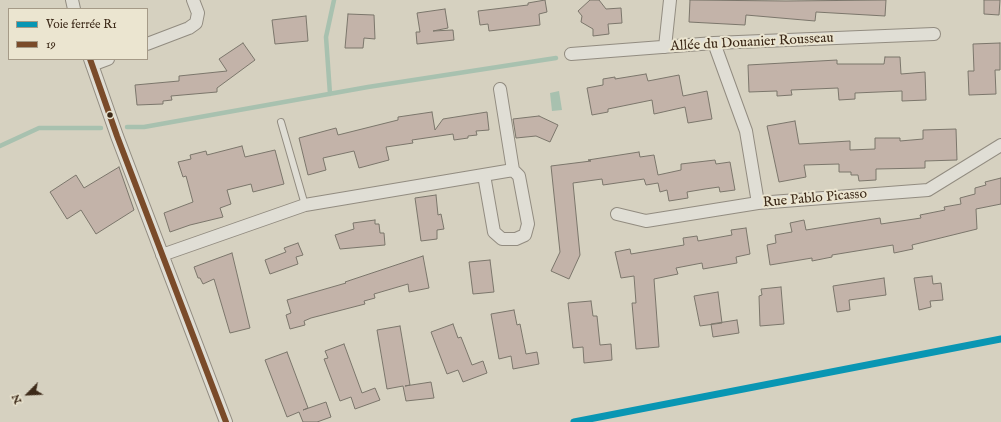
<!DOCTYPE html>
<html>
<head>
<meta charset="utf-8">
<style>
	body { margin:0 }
	#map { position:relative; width:1001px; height:422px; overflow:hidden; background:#d6d1c0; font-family:"IM FELL English",serif }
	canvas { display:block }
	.legend { position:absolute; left:8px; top:8px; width:140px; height:52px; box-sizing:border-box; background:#ebe5d0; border:1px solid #a59a87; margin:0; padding:5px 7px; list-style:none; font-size:12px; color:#3d2a19 }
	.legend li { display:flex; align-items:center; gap:8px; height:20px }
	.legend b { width:20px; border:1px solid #a59a87 }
	.north { position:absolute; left:8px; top:374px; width:40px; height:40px; -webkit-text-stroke:3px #ebe5d0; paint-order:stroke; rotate:246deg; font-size:11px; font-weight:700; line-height:16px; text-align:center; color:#3d2a19 }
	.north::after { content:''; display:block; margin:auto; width:14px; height:18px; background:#3d2a19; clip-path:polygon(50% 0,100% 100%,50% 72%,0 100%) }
</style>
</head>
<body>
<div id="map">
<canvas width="1001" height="422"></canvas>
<ul class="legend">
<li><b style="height:5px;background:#0996b3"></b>Voie ferrée R1</li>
<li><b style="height:5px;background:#7a4b2a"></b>19</li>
</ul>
<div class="north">N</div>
</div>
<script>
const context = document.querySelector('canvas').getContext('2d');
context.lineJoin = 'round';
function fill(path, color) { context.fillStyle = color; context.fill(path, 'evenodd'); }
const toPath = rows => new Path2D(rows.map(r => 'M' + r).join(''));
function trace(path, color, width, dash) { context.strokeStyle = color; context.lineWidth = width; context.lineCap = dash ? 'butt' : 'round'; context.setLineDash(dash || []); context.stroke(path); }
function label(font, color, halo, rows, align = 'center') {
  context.font = font + ' "IM FELL English",serif'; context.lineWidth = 4; context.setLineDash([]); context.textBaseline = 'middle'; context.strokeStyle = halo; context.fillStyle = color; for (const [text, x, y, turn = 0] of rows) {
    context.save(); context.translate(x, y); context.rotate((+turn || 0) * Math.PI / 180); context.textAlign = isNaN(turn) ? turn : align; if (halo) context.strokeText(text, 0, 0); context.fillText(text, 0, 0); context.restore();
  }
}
const water = toPath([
	[559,91,562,110,552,111,550,93]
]);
const stream = toPath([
	[330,94,326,37,334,0],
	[127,127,144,127,368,87,556,58],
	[0,146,39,128,101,128]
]);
const building = toPath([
	[545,0,547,12,539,14,540,25,489,31,488,24,480,25,478,11,528,5,528,3,545,0],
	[590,0,599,0,606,9,621,8,622,23,608,24,609,34,593,36,593,29,581,22,582,16,578,11,590,0],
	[690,0,786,1,886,0,885,16,816,12,815,21,746,15,745,25,689,22,690,0],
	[984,0,1000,0,999,15,984,14,984,0],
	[445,9,448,28,433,31,453,30,454,40,417,44,416,32,420,32,417,13,445,9],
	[348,14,374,15,375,39,364,38,363,48,345,48,348,14],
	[306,16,308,41,275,44,272,20,306,16],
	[243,43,255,60,217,88,217,92,171,96,172,100,163,101,163,104,137,105,135,85,179,81,179,76,227,71,219,59,243,43],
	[1000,43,1000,70,995,70,996,94,969,95,968,71,974,71,973,44,1000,43],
	[885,57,900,57,901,74,925,72,926,100,902,101,902,91,855,93,855,99,839,100,838,88,791,90,792,95,777,96,777,91,749,92,748,65,837,60,837,64,884,64,885,57],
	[646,74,648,81,679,75,683,96,707,91,712,119,688,123,685,107,654,114,652,100,608,109,608,112,592,115,587,88,603,85,603,79,615,77,615,79,646,74],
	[432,112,435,130,443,119,487,112,489,130,476,131,477,135,468,136,468,138,454,140,453,134,412,140,413,143,386,147,389,160,359,168,354,151,323,158,326,170,308,175,299,138,336,128,338,135,398,120,398,117,432,112],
	[539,116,558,125,550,142,536,136,516,138,513,119,539,116],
	[795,121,799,144,850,141,850,150,875,149,875,138,900,138,900,141,923,139,923,130,956,129,957,160,925,161,925,168,876,169,876,180,859,181,858,175,851,175,851,172,839,172,839,164,804,165,806,177,779,182,767,126,795,121],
	[242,146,245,157,275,150,284,184,253,192,251,184,227,190,231,204,220,208,223,217,190,225,170,232,164,213,193,202,186,176,183,177,178,162,191,159,190,155,206,151,207,155,242,146],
	[639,152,640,157,654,155,658,175,681,170,681,164,715,160,716,164,730,162,735,190,720,192,719,187,705,189,687,192,688,198,669,201,667,190,660,192,658,183,646,185,644,179,603,185,602,179,573,183,580,255,569,279,551,271,560,252,551,166,591,161,588,160,639,152],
	[119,167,134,210,96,234,81,210,67,219,50,192,76,175,84,188,119,167],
	[1001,178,1001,204,976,209,977,229,912,245,913,249,894,253,893,245,832,255,832,257,812,261,812,258,770,265,767,245,776,243,775,235,792,232,790,223,804,220,806,230,880,218,881,224,921,218,920,215,945,210,944,207,961,204,960,198,975,194,975,188,986,185,985,182,1001,178],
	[436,195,438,215,441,214,444,229,437,230,437,239,421,241,415,198,436,195],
	[375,220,375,224,379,224,380,233,384,233,385,245,340,249,335,235,354,229,353,223,375,220],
	[746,228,750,254,736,257,737,263,703,269,702,263,676,268,678,274,654,279,659,347,636,349,632,303,636,303,634,276,621,278,615,252,630,249,631,254,684,245,683,238,697,236,698,241,732,235,731,230,746,228],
	[298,243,303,255,296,257,298,264,270,274,265,260,286,252,284,248,298,243],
	[232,253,250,328,230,333,214,279,203,284,200,278,198,278,194,267,232,253],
	[423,256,429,288,409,292,408,284,374,294,375,298,364,301,365,304,311,318,304,321,305,325,290,329,286,315,291,313,287,300,346,283,345,282,423,256],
	[490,260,494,292,473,294,469,262,490,260],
	[932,276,933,284,941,283,943,300,930,301,931,307,919,310,914,278,932,276],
	[884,278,886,295,849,300,850,310,837,312,833,286,884,278],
	[781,287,784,324,760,326,759,296,762,295,761,289,781,287],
	[718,292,722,323,700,326,694,296,718,292],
	[591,301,593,316,597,316,600,345,611,344,612,360,584,363,583,347,573,348,568,303,591,301],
	[514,310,517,325,520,324,526,354,537,352,539,364,513,369,511,356,499,359,491,314,514,310],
	[737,320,739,333,713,337,711,324,737,320],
	[453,324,458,338,461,337,472,365,483,361,487,373,463,382,458,370,447,374,431,332,453,324],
	[400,326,410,385,405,386,431,382,434,398,406,401,403,386,387,389,377,330,400,326],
	[344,344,362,393,375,388,380,400,355,409,351,397,340,401,324,359,328,358,325,351,344,344],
	[287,352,308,408,303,410,326,402,331,417,317,422,303,422,299,412,287,417,265,360,287,352]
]);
const lane = toPath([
	[281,122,305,205]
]);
const street = toPath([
	[72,0,74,9],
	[714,43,746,131,758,203],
	[147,44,189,28,196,23,198,13,193,0],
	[665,47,670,0],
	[571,54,714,43,934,34],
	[90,59,117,136,226,422],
	[92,65,108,59],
	[500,89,513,170],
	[617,214,646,221,758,203,928,190,1001,145],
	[162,255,305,205,513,170,519,176,528,224,525,235,516,239,502,239,494,232,484,175]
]);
const bus1 = toPath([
	[90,59,117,136,226,422]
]);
const rail1 = toPath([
	[574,422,1001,339]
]);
const markers = [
	[110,115,3.5,"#3d2a19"]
];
const streetNames = [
	["Allée du Douanier Rousseau",752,43,-3],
	["Rue Pablo Picasso",815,199,-5]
];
fill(water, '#a8c1af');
trace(stream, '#a8c1af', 4.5);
fill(building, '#c3b3a9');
trace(building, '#7b766b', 1);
trace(lane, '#928c80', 8);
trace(street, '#928c80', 14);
trace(lane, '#e0ded5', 6);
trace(street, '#e0ded5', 12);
trace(bus1, '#7a4b2a', 6);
trace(rail1, '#0996b3', 7);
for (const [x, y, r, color] of markers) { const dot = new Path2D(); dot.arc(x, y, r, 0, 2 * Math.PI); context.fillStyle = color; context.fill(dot); trace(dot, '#ebe5d0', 1.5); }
label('14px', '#3d2a19', '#ebe5d0', streetNames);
</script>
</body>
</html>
